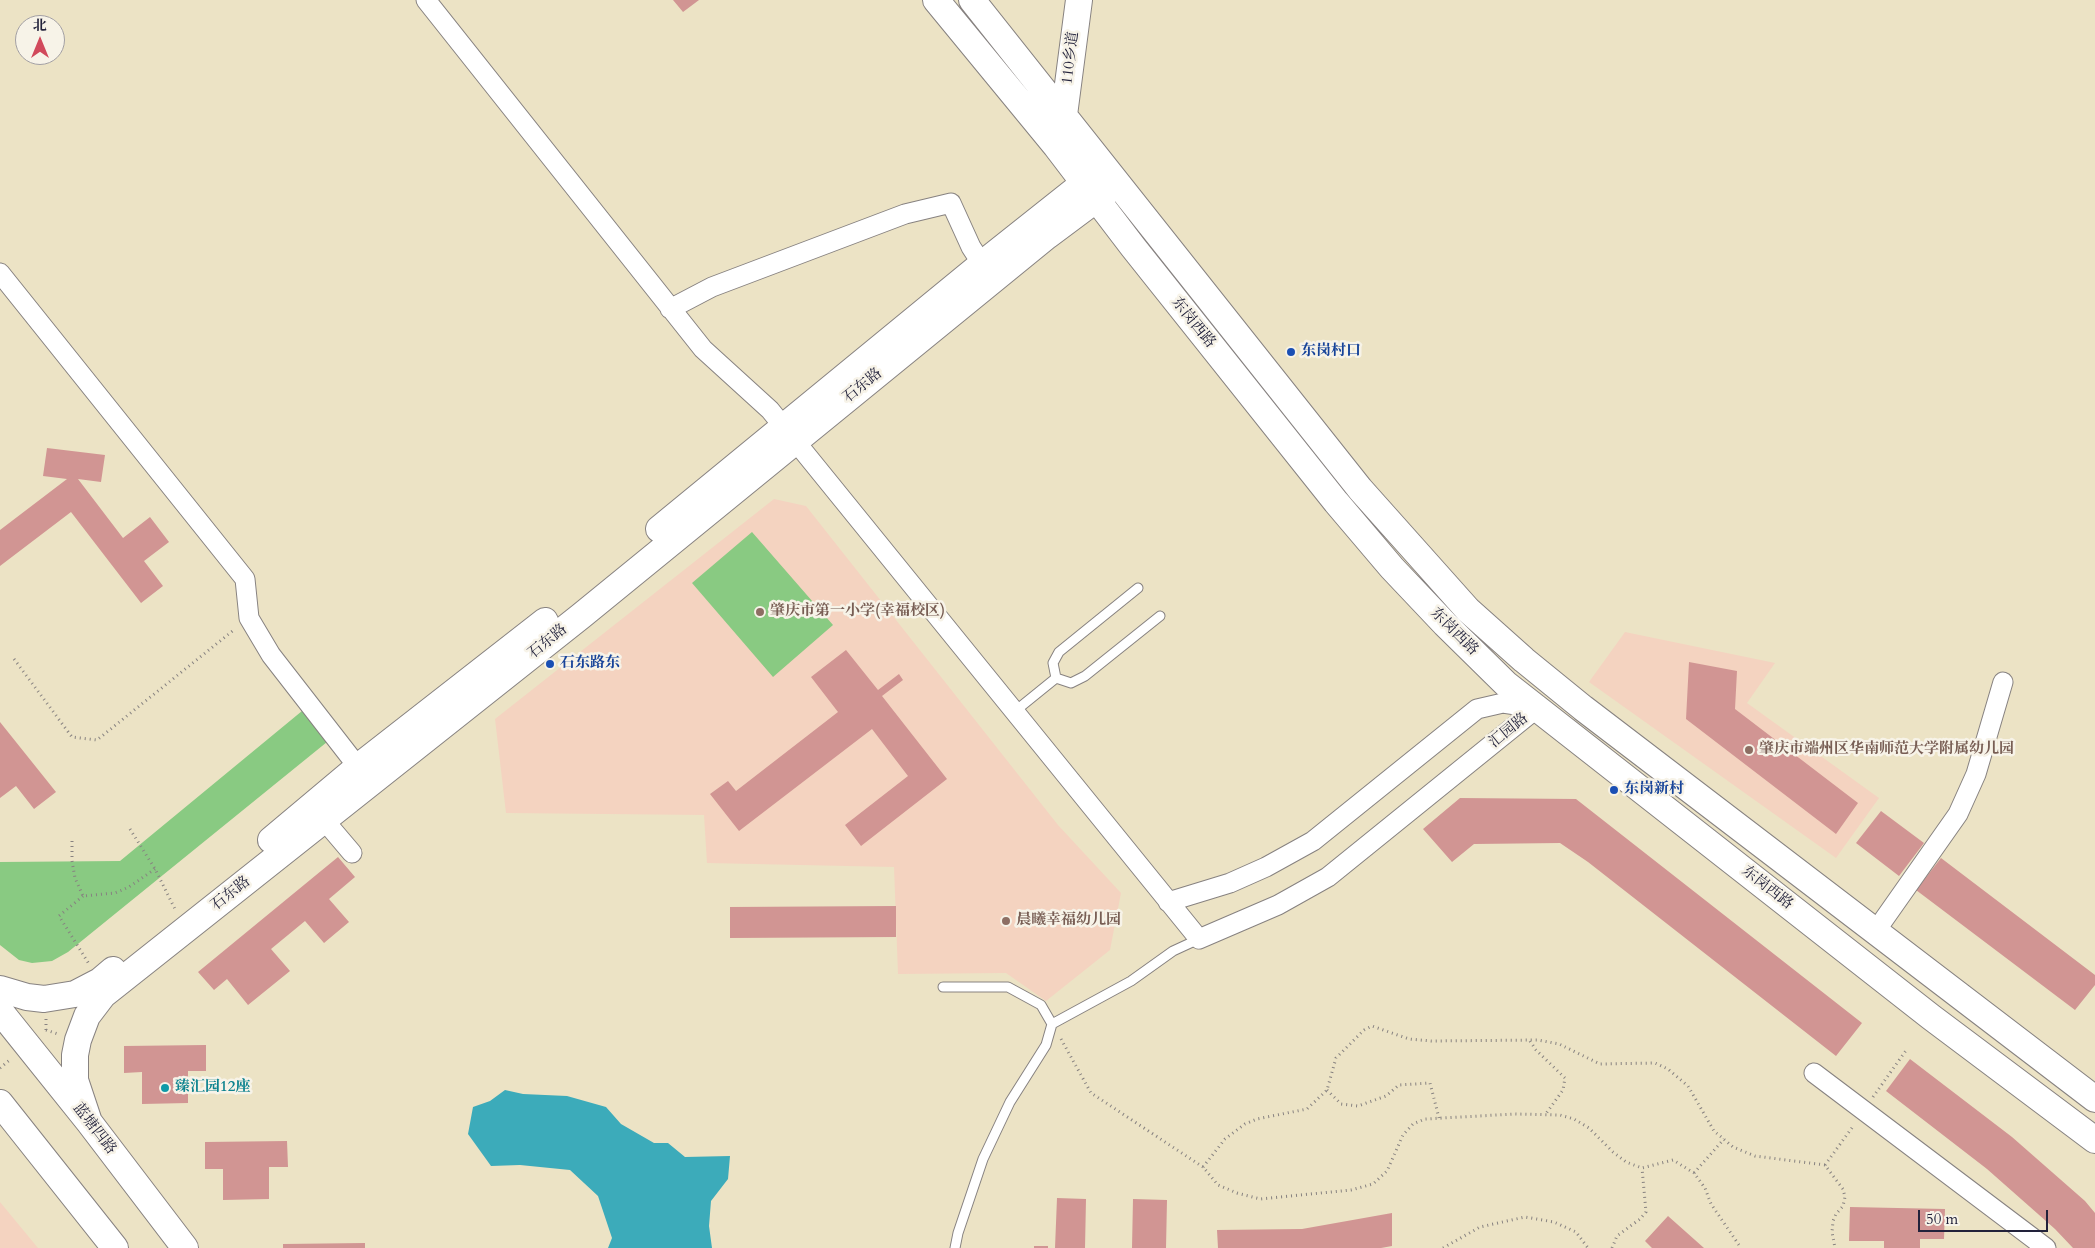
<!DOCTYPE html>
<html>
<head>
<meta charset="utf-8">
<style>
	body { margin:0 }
	#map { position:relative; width:2095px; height:1248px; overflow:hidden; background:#ece3c5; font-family:Cardo,"Noto Serif SC",serif }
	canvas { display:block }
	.north { position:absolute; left:15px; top:15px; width:50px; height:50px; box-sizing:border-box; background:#f7f3e8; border:1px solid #a29fa3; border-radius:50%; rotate:0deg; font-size:14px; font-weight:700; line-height:20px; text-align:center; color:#22223b }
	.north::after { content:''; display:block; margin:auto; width:18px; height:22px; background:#d1495b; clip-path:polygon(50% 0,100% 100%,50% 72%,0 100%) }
	.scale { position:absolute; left:1918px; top:1210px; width:130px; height:22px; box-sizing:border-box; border:2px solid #22223b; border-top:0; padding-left:6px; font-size:15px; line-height:18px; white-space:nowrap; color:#22223b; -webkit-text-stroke:4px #f7f3e8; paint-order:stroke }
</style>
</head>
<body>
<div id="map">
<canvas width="2095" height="1248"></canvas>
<div class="north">北</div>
<div class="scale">50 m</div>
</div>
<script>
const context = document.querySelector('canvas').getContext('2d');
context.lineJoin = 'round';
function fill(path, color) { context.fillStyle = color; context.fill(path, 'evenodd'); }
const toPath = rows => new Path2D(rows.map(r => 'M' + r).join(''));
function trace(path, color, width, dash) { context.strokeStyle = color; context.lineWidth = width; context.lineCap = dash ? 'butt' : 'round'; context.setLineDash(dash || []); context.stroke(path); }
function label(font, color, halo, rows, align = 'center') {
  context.font = font + ' Cardo,"Noto Serif SC",serif'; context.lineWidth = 5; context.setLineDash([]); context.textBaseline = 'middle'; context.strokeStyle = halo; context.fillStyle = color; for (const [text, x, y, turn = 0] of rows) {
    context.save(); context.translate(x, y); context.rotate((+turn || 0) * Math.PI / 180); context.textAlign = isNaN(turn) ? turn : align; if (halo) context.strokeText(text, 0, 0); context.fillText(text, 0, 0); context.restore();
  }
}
const built = toPath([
	[774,499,806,506,1058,825,1121,893,1110,950,1046,1001,1006,973,898,974,894,867,707,863,704,815,506,813,495,719],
	[1625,632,1775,663,1747,703,1879,798,1836,858,1589,682],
	[0,1202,38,1248,0,1248]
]);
const green = toPath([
	[752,532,833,625,773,677,692,583],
	[302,711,327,742,68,952,52,961,32,963,19,960,0,945,0,862,120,861]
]);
const water = toPath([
	[505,1090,523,1094,567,1096,606,1107,621,1124,654,1143,668,1143,685,1157,730,1156,728,1179,711,1201,709,1226,712,1248,608,1248,612,1238,598,1196,570,1170,520,1165,491,1166,468,1134,473,1107,490,1101]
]);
const building = toPath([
	[673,0,699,0,683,12],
	[47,448,105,455,101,482,78,479,123,538,150,517,169,542,144,561,163,586,141,603,71,512,0,566,0,530,67,479,43,476],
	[846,650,878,690,899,674,903,680,882,696,947,779,861,846,845,825,908,776,872,729,739,831,710,794,728,781,736,791,838,712,811,677],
	[1689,662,1737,671,1735,709,1858,803,1836,834,1686,719],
	[0,722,56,792,34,809,16,786,0,798],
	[1460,798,1576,799,1862,1023,1836,1056,1588,862,1560,843,1474,844,1452,862,1423,829],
	[1881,811,1924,843,1899,876,1856,843],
	[338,857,355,877,329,899,349,922,324,943,305,921,271,949,290,971,248,1005,227,979,214,990,198,972],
	[1941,858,2095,975,2095,985,2075,1010,1916,890],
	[896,906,896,937,730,938,730,907],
	[206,1045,206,1071,188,1071,188,1103,142,1104,142,1072,124,1073,124,1046],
	[1910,1059,2012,1137,2085,1201,2095,1213,2095,1248,2073,1248,2055,1229,1987,1169,1886,1091],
	[287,1141,288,1167,269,1167,269,1199,223,1200,223,1169,205,1169,205,1142],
	[1057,1198,1086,1199,1085,1248,1055,1248],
	[1133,1199,1167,1200,1166,1248,1132,1248],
	[1850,1207,1945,1209,1944,1239,1920,1239,1920,1248,1884,1248,1884,1241,1849,1241],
	[1392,1213,1392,1246,1381,1248,1218,1248,1217,1230,1302,1229],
	[1668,1216,1704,1248,1652,1248,1645,1241],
	[365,1243,365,1248,283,1248,283,1244],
	[1034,1246,1048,1246,1048,1248,1034,1248]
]);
const path = toPath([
	[14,659,72,737,97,740,235,629],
	[130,829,155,869,176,911],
	[72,841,72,861,75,878,83,896,115,893,129,887,155,869],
	[83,896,59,916,89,964],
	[46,1019,46,1030],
	[46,1030,58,1034],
	[1061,1039,1091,1093,1203,1167,1218,1185,1237,1193,1260,1199,1351,1190,1373,1184,1387,1171,1403,1135,1413,1124,1425,1119,1515,1114,1560,1115,1574,1119,1589,1128,1613,1152,1626,1162,1642,1168,1673,1160,1694,1173,1705,1188,1711,1204,1741,1248],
	[1530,1041,1536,1050,1565,1078,1563,1090,1545,1115],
	[0,1068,11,1059],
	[1327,1090,1341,1104,1358,1106,1386,1096,1399,1085,1430,1083,1439,1118],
	[1873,1097,1907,1049],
	[1825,1165,1854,1125],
	[1203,1167,1225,1139,1245,1124,1257,1119,1307,1109,1327,1090,1336,1058,1364,1030,1372,1026,1409,1039,1431,1041,1538,1040,1559,1044,1600,1064,1655,1063,1668,1069,1688,1086,1714,1131,1733,1147,1755,1156,1825,1165,1843,1189,1845,1197,1843,1206,1836,1214,1833,1221,1832,1232,1835,1248],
	[1694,1173,1724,1139],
	[1443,1248,1480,1227,1525,1217,1554,1222,1576,1232,1588,1248],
	[1612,1248,1617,1236,1640,1219,1646,1212,1642,1168]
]);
const lane = toPath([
	[1138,588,1059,652,1053,663,1056,678,1071,683,1085,676,1160,616],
	[1014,712,1056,678],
	[943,987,1008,987,1041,1005,1052,1024,1046,1045,1010,1102,983,1159,958,1233,955,1248],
	[1052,1024,1131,981,1173,951,1199,939]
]);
const street = toPath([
	[426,0,703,349,770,410,1199,939,1278,905,1328,877,1537,708],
	[0,273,245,579,249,618,271,655,358,767],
	[670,309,712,287,905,214,951,203,971,247,982,264],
	[324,820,352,853],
	[1168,902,1230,883,1266,867,1313,841,1477,709,1503,703,1536,708],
	[1875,932,1958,814,1976,774,2003,682],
	[1814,1073,2046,1248]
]);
const secondary = toPath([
	[936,0,1056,146,1133,247,1336,502,1392,568,1445,624,1506,684,1931,1017,2095,1140],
	[972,0,1360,489,1468,610,1524,660,1583,708,2095,1099],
	[1064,115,1079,0],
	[659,529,982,264,1098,172],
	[271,840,358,767,545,621],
	[0,989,27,997,44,999,75,994,100,981,113,970],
	[0,1011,89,1122,185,1248],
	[0,1103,115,1248],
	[89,1122,75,1080,75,1055,78,1040,87,1016,103,995,581,616,1047,236,1110,189]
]);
const markers = [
	[1291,352,5,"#1a4fb4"],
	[760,612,5,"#8d6e63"],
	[550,664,5,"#1a4fb4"],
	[1749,750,5,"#8d6e63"],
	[1614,790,5,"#1a4fb4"],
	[1006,921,5,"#8d6e63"],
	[165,1088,5,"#0f9aa8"]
];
const streetNames = [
	["110乡道",1071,58,-83],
	["东岗西路",1193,323,51],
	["石东路",863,386,-39],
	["东岗西路",1454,632,45],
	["石东路",548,642,-39],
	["汇园路",1509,731,-39],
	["东岗西路",1767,888,38],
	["石东路",231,894,-38],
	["蓝塘四路",94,1129,52]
];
const transitNames = [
	["东岗村口",1301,352],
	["石东路东",560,664],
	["东岗新村",1624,790]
];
const educationNames = [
	["肇庆市第一小学(幸福校区)",770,612],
	["肇庆市端州区华南师范大学附属幼儿园",1759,750],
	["晨曦幸福幼儿园",1016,921]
];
const cultureNames = [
	["臻汇园12座",175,1088]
];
fill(built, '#f4d3c0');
fill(green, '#89ca82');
fill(water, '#3cabba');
fill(building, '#d19593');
trace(lane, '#878280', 11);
trace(street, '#878280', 21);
trace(secondary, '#878280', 28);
trace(path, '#878280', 3, [1, 4]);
trace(lane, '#fff', 9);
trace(street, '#fff', 19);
trace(secondary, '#fff', 26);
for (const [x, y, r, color] of markers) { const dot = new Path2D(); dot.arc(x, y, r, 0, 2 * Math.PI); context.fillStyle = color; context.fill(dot); trace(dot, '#f7f3e8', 2); }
label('15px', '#22223b', '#f7f3e8', streetNames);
label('bold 15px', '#164399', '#f7f3e8', transitNames, 'left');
label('bold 15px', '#785e54', '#f7f3e8', educationNames, 'left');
label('bold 15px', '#0d838f', '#f7f3e8', cultureNames, 'left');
</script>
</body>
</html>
